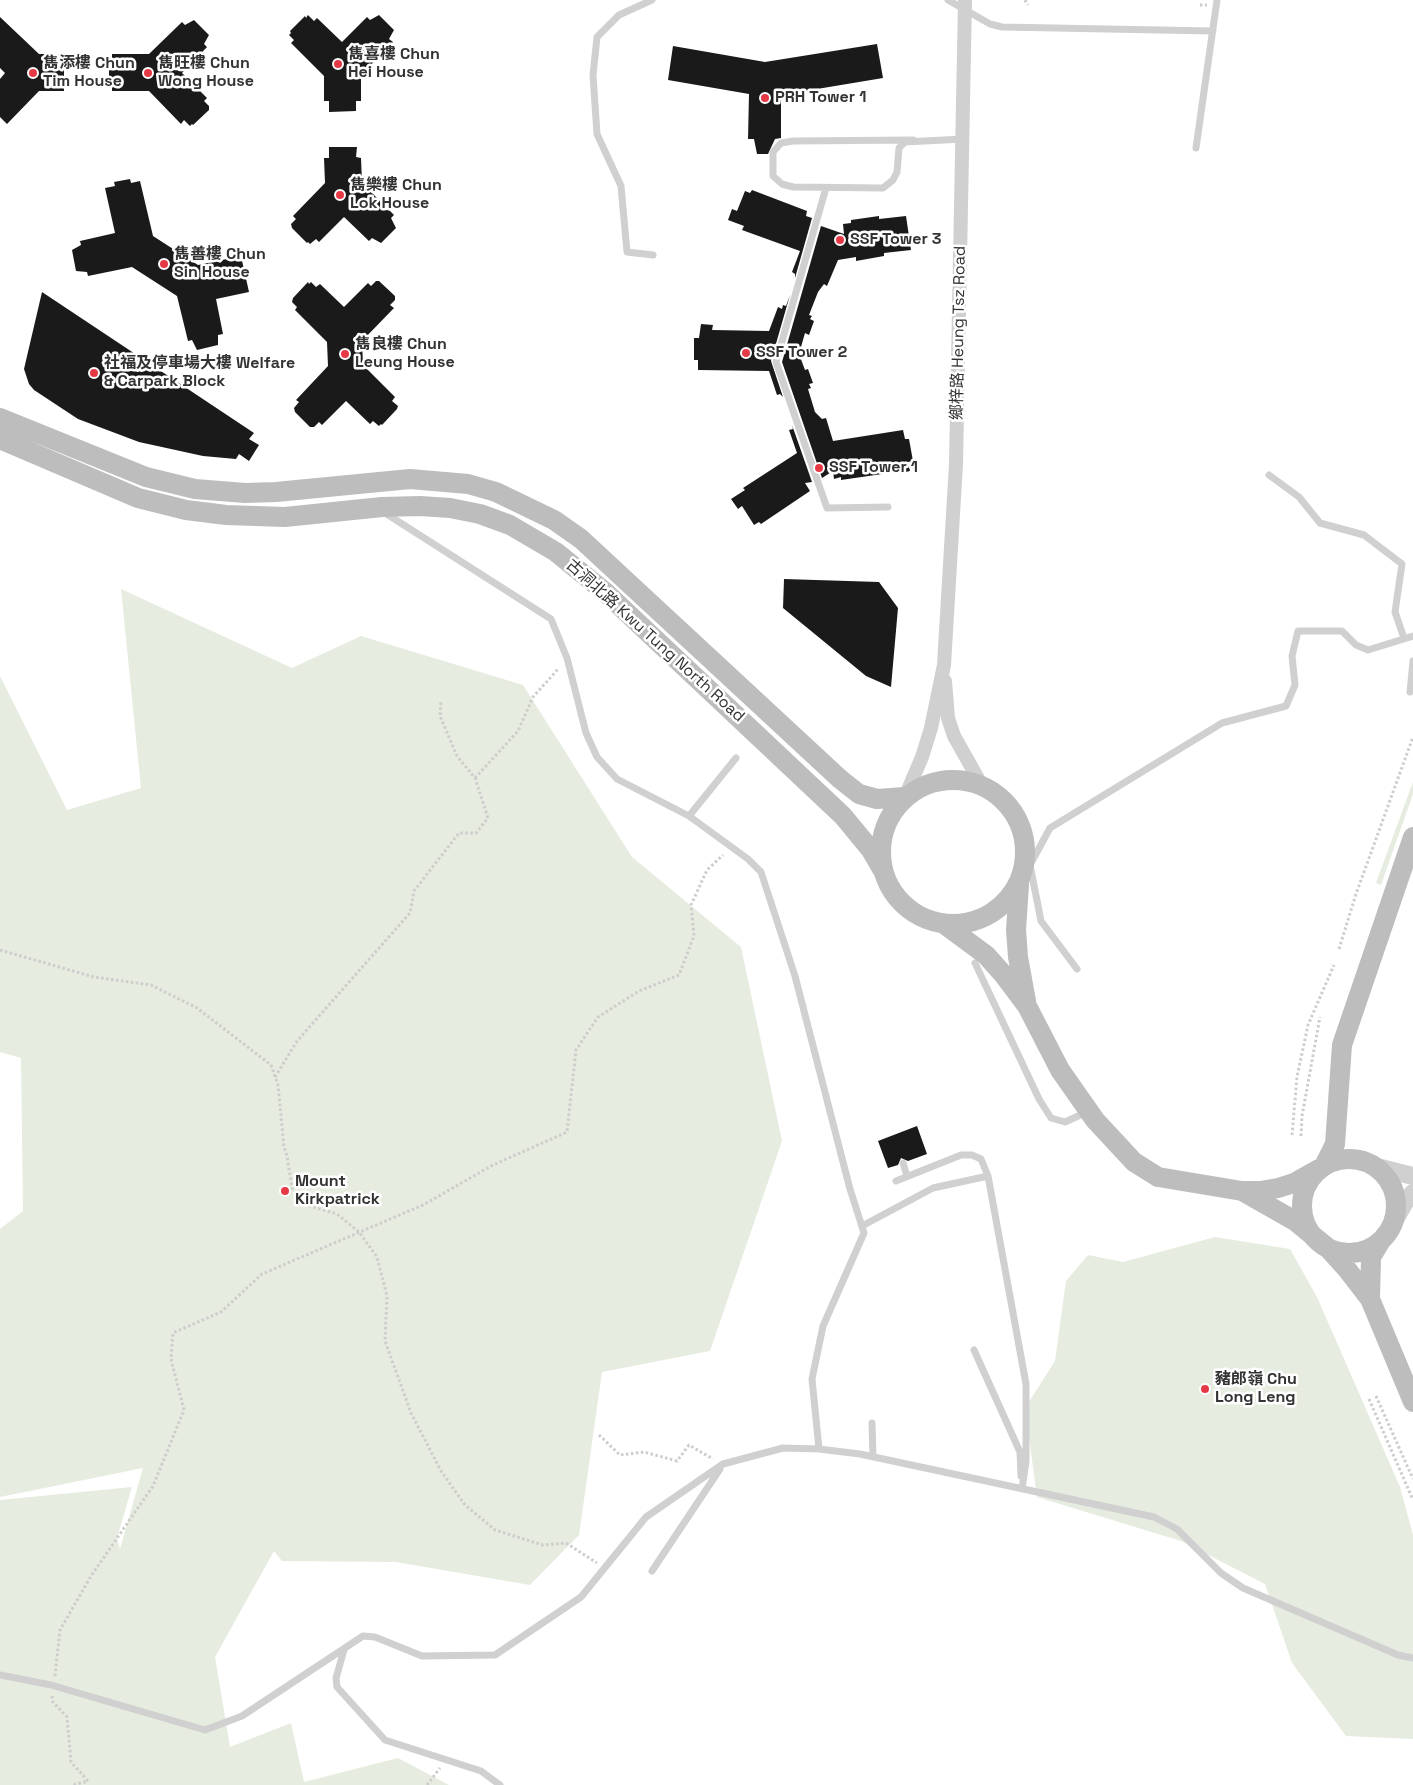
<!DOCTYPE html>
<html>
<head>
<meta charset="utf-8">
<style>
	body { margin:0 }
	canvas { display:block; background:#fff }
</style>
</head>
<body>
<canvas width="1413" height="1785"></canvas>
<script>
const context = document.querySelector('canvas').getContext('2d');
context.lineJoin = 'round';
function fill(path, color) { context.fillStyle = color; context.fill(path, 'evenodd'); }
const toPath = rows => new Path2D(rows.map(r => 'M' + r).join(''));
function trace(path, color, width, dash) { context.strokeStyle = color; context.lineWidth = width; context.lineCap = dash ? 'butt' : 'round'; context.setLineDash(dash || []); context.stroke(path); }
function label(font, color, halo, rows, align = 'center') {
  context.font = font + ' "Space Grotesk","Noto Sans SC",sans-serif'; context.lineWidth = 5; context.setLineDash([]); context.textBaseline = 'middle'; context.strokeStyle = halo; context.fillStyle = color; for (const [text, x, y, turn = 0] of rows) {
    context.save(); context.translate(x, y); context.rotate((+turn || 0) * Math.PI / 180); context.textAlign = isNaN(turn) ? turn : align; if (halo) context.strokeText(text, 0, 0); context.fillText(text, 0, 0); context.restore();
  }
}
const green = toPath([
	[121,589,292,668,361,636,523,685,632,857,741,947,782,1141,710,1351,602,1372,579,1535,530,1585,396,1562,282,1561,274,1551,215,1657,230,1747,291,1723,304,1782,398,1758,449,1785,0,1785,0,1500,132,1487,117,1538,120,1549,143,1468,0,1497,0,1229,23,1211,21,1058,0,1052,0,676,67,810,141,788],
	[1413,782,1413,794,1381,885,1376,883],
	[1215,1237,1290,1249,1317,1297,1400,1487,1413,1535,1413,1739,1346,1736,1292,1663,1265,1584,1181,1541,1037,1497,1025,1408,1055,1361,1066,1281,1088,1255,1123,1262]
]);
const building = toPath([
	[308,15,314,21,317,18,342,42,367,17,370,20,379,15,394,30,389,39,393,42,361,75,361,101,356,101,356,111,329,112,329,101,324,101,324,76,291,43,294,40,289,35,291,33,290,31,305,16,306,18],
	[0,17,39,54,64,54,64,91,39,91,7,124,0,117,0,79,5,73,0,68],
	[194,20,209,35,204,44,207,47,182,73,207,98,204,101,209,106,209,110,193,125,192,124,190,126,184,120,181,124,149,91,112,91,112,80,109,80,109,65,112,65,112,54,149,54,182,22,185,25],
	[877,44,883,78,781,95,781,138,775,139,768,154,757,154,754,139,748,139,749,94,668,80,673,46,765,62],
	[329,147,357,147,356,157,361,158,362,183,394,215,391,218,396,228,381,243,372,238,369,241,344,217,319,242,316,239,310,244,308,242,307,243,292,228,291,224,296,219,293,216,325,183,324,158,329,158],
	[130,179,131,183,140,181,153,236,198,265,241,256,249,292,216,299,223,334,218,335,218,345,197,350,192,340,188,341,177,296,132,267,88,276,87,272,76,271,72,250,81,245,80,241,115,233,105,188,115,186,114,182],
	[752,190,807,211,806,216,812,218,795,278,795,274,792,272,800,251,742,230,744,226,728,220,732,209,737,211,745,191,750,193],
	[879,216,879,219,906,216,911,250,884,253,884,256,856,261,856,257,838,260,827,286,824,284,818,292,809,315,812,316,810,319,814,321,809,335,805,333,799,354,805,370,808,369,813,383,809,384,811,388,808,389,815,412,822,419,826,418,833,441,903,430,905,439,909,439,913,461,908,462,910,471,897,474,896,472,841,480,841,477,834,479,833,471,822,478,782,362,821,226,844,234,843,224,851,223,851,220],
	[376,281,379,281,395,296,395,300,390,305,394,308,362,341,363,365,395,397,392,401,398,406,397,409,382,425,381,424,379,426,373,421,370,424,346,401,322,425,319,422,314,427,310,427,295,412,294,408,299,402,296,400,328,366,327,342,295,310,297,307,292,302,293,298,308,282,309,284,311,282,316,287,320,284,344,307,368,283,371,286],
	[42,292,254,433,249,439,259,445,249,461,239,454,236,459,203,456,139,442,78,419,34,390,29,384,24,369],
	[790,295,771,361,783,397,780,394,777,395,769,371,698,370,698,360,694,360,694,338,699,338,701,324,713,325,712,330,769,331,778,307,782,309,783,305,786,306],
	[792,425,812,482,805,483,810,491,761,524,759,522,754,525,742,506,738,509,731,499,745,490,743,488,797,453,789,430,793,429],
	[784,579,879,582,898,608,891,687,866,676,783,608],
	[917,1126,927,1154,908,1161,901,1158,898,1165,888,1168,878,1141]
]);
const path = toPath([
	[1025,0,1028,5],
	[1200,5,1207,5],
	[475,778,518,731,533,697,559,668],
	[1339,949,1356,894,1413,737],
	[0,950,94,977,151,985,197,1008,271,1065,278,1085,284,1147,287,1156,292,1188,307,1205,337,1214,359,1232,377,1257,387,1296,385,1341,411,1413,441,1471,465,1505,495,1530,543,1545,566,1543,597,1563],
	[275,1077,297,1041,410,913,414,891,459,833,476,833,488,818,475,778,457,756,440,716,441,701],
	[1292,1135,1297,1077,1308,1025,1334,965],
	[1301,1136,1302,1116,1320,1017],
	[1376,1396,1413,1479],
	[1369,1399,1413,1500],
	[599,1435,620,1455,644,1452,677,1461,689,1445,713,1459],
	[55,1676,60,1630,91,1576,153,1486,184,1410,171,1359,173,1333,221,1312,262,1274,423,1205,493,1165,567,1132,576,1050,598,1017,639,991,679,975,694,936,691,905,707,870,723,855],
	[52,1696,52,1701,67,1717,71,1762,88,1781,73,1785],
	[427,1785,440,1768]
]);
const service = toPath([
	[652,0,619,15,597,37,593,75,597,134,621,186,627,252,653,255],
	[948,0,990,24,1002,27,1213,31],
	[913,140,793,141,781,143,773,152,773,176,782,184,793,187,883,188,893,180,897,172,899,148,905,142,963,139],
	[1196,148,1217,0],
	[826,188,776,362,827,508,888,507],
	[1269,475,1299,497,1320,523,1364,535,1402,564,1395,612,1404,638],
	[1410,692,1413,661],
	[689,816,736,758],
	[975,963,1039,1099,1051,1118,1065,1122,1087,1112],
	[1077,969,1041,921,1030,865,1050,828,1222,723,1286,706,1295,685,1292,656,1298,631,1342,631,1356,645,1368,650,1413,636],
	[903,1163,907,1176],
	[896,1181,961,1155,972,1155,981,1159,988,1176],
	[862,1226,933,1188,988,1176,1026,1384,1026,1461,1022,1489],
	[974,1350,1020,1452,1021,1476],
	[872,1423,873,1457],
	[819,1449,860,1454,1154,1517,1177,1529,1221,1573,1243,1588,1398,1655,1413,1658],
	[652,1571,720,1469],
	[344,1650,336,1678,337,1687,385,1740,481,1771,500,1785],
	[0,1675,51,1685,205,1730,242,1716,363,1636,375,1637,422,1656,495,1655,581,1597,646,1517,723,1464,783,1448,819,1449,812,1379,823,1326,864,1233,850,1189,795,976,761,872,748,859,689,816,617,779,597,757,586,733,567,658,551,619,385,513]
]);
const minor = toPath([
	[945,681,948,718,954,736,981,784],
	[905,797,922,757,931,728,944,665,956,464,965,0]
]);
const tertiary = toPath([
	[1377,1167,1413,1176],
	[1393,1223,1405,1202,1413,1193]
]);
const secondary = toPath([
	[0,418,146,477,195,489,245,493,276,492,410,479,468,484,496,492,554,520,581,539,840,779,859,794,877,799,905,797],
	[0,439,138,498,186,510,226,515,285,517,382,507,420,506,450,508,480,514,510,525,556,552,605,592,843,816,871,850,882,869],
	'881 852a72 72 0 1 1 144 0a72 72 0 1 1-144 0Z',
	[1019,884,1016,930,1018,957,1026,1001],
	[944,924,986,955,1003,974,1027,1006,1060,1070,1095,1120,1134,1162,1158,1177,1242,1191,1260,1191,1278,1188,1294,1183,1319,1169],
	'1302 1206a47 47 0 1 1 94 0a47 47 0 1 1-94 0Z',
	[1324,1166,1335,1144,1342,1045,1413,837],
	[1244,1192,1295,1221,1328,1248,1346,1268,1370,1299,1413,1402],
	[1370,1299,1371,1257,1380,1242]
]);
const markers = [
	[338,64,5,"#e63946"],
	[33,73,5,"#e63946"],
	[148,73,5,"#e63946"],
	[765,98,5,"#e63946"],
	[340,195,5,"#e63946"],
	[840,240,5,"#e63946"],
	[164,264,5,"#e63946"],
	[746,353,5,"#e63946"],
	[345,354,5,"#e63946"],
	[94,373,5,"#e63946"],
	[819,468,5,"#e63946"],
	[285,1191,5,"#e63946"],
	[1205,1389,5,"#e63946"]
];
const poiNames = [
	["雋喜樓 Chun",348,55],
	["Hei House",348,73],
	["雋添樓 Chun",43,64],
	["Tim House",43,82],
	["雋旺樓 Chun",158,64],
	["Wong House",158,82],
	["PRH Tower 1",775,98],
	["雋樂樓 Chun",350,186],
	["Lok House",350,204],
	["SSF Tower 3",850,240],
	["雋善樓 Chun",174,255],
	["Sin House",174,273],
	["雋良樓 Chun",355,345],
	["Leung House",355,363],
	["SSF Tower 2",756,353],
	["社福及停車場大樓 Welfare",104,364],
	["& Carpark Block",104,382],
	["SSF Tower 1",829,468],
	["Mount",295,1182],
	["Kirkpatrick",295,1200],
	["豬郎嶺 Chu",1215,1380],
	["Long Leng",1215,1398]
];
const streetNames = [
	["鄉梓路 Heung Tsz Road",959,333,-89],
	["古洞北路 Kwu Tung North Road",655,641,42]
];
fill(green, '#e6ecdf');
fill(building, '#1a1a1a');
trace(path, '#cdcdcd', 3, [2.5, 2.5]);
trace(service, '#d0d0d0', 7);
trace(minor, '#d0d0d0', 14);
trace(tertiary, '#d0d0d0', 18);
trace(secondary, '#bdbdbd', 20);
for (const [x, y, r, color] of markers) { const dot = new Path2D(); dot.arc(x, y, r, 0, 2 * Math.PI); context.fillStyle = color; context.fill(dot); trace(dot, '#fff', 2); }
label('bold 16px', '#333', '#fff', poiNames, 'left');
label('16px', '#333', '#fff', streetNames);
</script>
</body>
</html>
